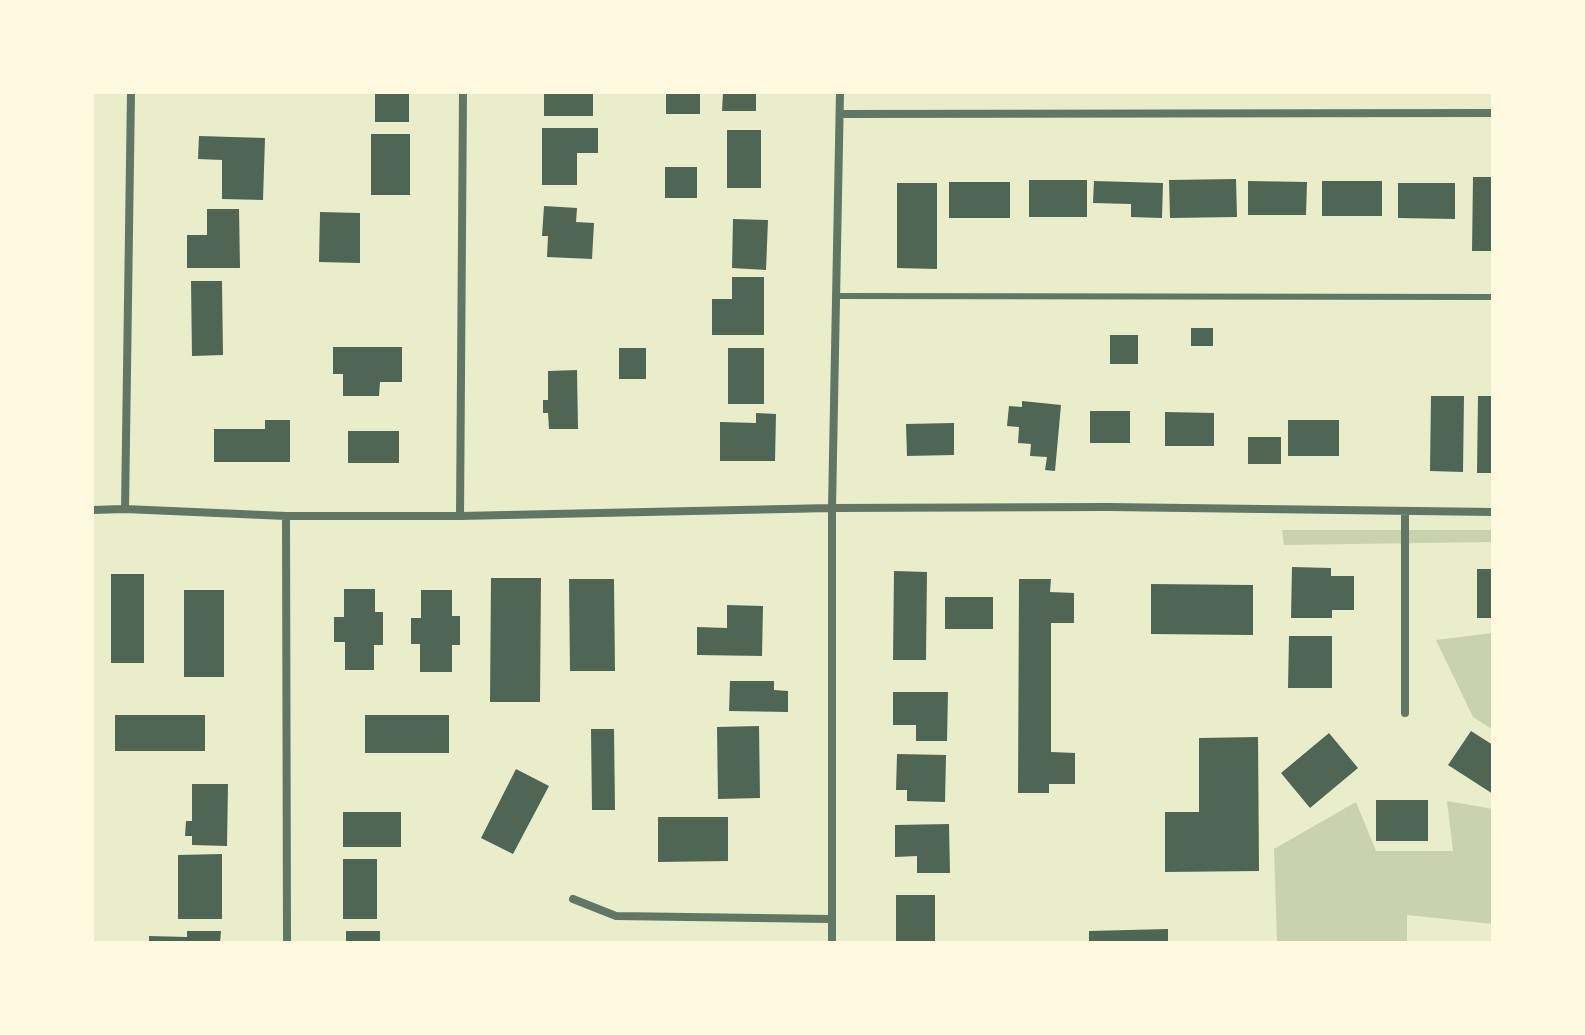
<!DOCTYPE html>
<html>
<head>
<meta charset="utf-8">
<style>
	body { margin:0 }
	#map { position:relative; width:1585px; height:1035px; overflow:hidden; background:#e9edc9; font-family:Literata,serif }
	canvas { display:block }
	.frame { position:absolute; inset:0; border:94px solid #fefae0; pointer-events:none }
</style>
</head>
<body>
<div id="map">
<canvas width="1585" height="1035"></canvas>
<div class="frame"></div>
</div>
<script>
const context = document.querySelector('canvas').getContext('2d');
context.lineJoin = 'round';
function fill(path, color) { context.fillStyle = color; context.fill(path, 'evenodd'); }
const toPath = rows => new Path2D(rows.map(r => 'M' + r).join(''));
function trace(path, color, width, dash) { context.strokeStyle = color; context.lineWidth = width; context.lineCap = dash ? 'butt' : 'round'; context.setLineDash(dash || []); context.stroke(path); }
const green = toPath([
	[1282,530,1493,530,1493,542,1284,545],
	[1493,633,1493,730,1473,717,1436,640],
	[1447,801,1493,809,1493,924,1407,915,1407,943,1280,943,1277,940,1274,849,1356,802,1376,851,1453,851]
]);
const building = toPath([
	[375,92,409,92,409,122,375,122],
	[544,92,593,92,593,116,544,116],
	[666,92,700,92,700,114,666,114],
	[723,92,756,92,756,111,722,111],
	[542,128,598,128,598,153,577,153,577,185,542,185],
	[727,130,761,130,761,188,727,188],
	[371,134,410,134,410,195,371,195],
	[199,136,265,138,263,200,222,199,222,160,198,159],
	[665,167,697,167,697,198,665,198],
	[1473,177,1493,177,1493,251,1472,251],
	[1236,179,1237,217,1170,218,1169,180],
	[1029,180,1087,180,1087,217,1029,217],
	[1094,181,1163,183,1162,218,1131,217,1131,204,1093,203],
	[1248,181,1307,182,1306,215,1248,215],
	[1322,181,1382,181,1382,216,1322,216],
	[949,182,1010,182,1010,218,949,218],
	[897,183,937,183,937,269,897,268],
	[1398,183,1455,183,1455,219,1398,218],
	[544,206,577,208,576,222,594,223,592,259,547,257,548,236,542,236],
	[207,209,239,209,240,268,187,268,187,235,207,235],
	[320,212,360,213,360,263,319,262],
	[733,219,768,220,766,270,732,268],
	[732,277,764,277,764,335,712,335,712,299,732,299],
	[191,281,222,281,223,355,192,356],
	[1191,328,1213,328,1213,346,1191,346],
	[1110,335,1138,335,1138,364,1110,364],
	[333,347,402,347,402,382,380,382,379,396,343,396,343,374,333,374],
	[619,348,646,348,646,379,619,379],
	[728,348,764,348,764,404,728,404],
	[577,370,578,429,549,429,548,413,543,413,543,400,548,400,548,371],
	[1431,396,1464,396,1463,472,1430,471],
	[1478,396,1493,396,1493,473,1477,473],
	[1022,401,1061,405,1055,471,1045,470,1047,457,1030,456,1031,444,1018,443,1019,427,1007,426,1009,406,1022,407],
	[1090,411,1130,411,1130,443,1090,443],
	[1165,412,1214,413,1214,446,1165,446],
	[756,413,776,414,775,461,720,461,720,422,756,423],
	[265,420,290,420,290,462,214,462,214,429,265,429],
	[1288,420,1339,420,1339,456,1288,456],
	[954,423,954,455,907,456,906,424],
	[348,431,399,431,399,463,348,463],
	[1248,437,1281,437,1281,464,1248,464],
	[1292,567,1331,568,1331,576,1354,576,1354,610,1332,610,1332,618,1291,618],
	[1477,569,1493,569,1493,618,1477,618],
	[894,571,927,572,926,660,893,660],
	[111,574,144,574,144,663,111,663],
	[491,578,541,578,540,702,490,702],
	[569,579,614,579,615,671,570,671],
	[1019,579,1051,579,1050,592,1074,593,1074,623,1051,623,1051,752,1075,753,1075,784,1049,784,1049,793,1018,793],
	[1151,584,1253,585,1253,635,1151,634],
	[344,589,375,589,375,612,383,612,383,645,374,645,374,670,345,670,345,642,334,642,334,617,344,617],
	[184,590,224,590,224,677,184,677],
	[421,590,452,590,452,616,460,616,460,645,452,645,452,672,420,672,420,644,411,644,411,618,421,618],
	[945,597,993,597,993,629,945,629],
	[727,605,763,606,762,656,697,655,697,627,727,628],
	[1289,636,1332,636,1332,688,1288,688],
	[730,681,774,681,774,690,788,691,788,712,729,711],
	[893,692,948,692,947,741,916,741,916,725,893,725],
	[115,715,205,715,205,751,115,751],
	[365,715,449,715,449,753,365,753],
	[759,726,760,798,718,799,717,727],
	[591,729,614,729,615,810,592,810],
	[1471,731,1493,745,1493,794,1448,765],
	[1329,733,1358,768,1310,808,1281,773],
	[1258,737,1259,871,1165,872,1165,812,1199,812,1199,738],
	[897,754,946,755,945,802,907,801,907,790,896,790],
	[516,769,549,786,513,854,481,838],
	[192,784,228,784,227,846,192,845,192,836,185,836,186,821,192,821],
	[1376,800,1428,800,1428,841,1376,841],
	[343,812,401,812,401,847,343,847],
	[658,817,728,817,728,861,658,862],
	[949,824,950,873,917,873,917,856,895,857,895,825],
	[222,854,222,919,178,919,178,855],
	[343,859,377,859,377,919,343,919],
	[896,895,935,895,935,943,896,943],
	[1168,929,1168,943,1089,943,1089,931],
	[187,931,221,931,220,943,149,943,149,936,187,937],
	[346,931,380,931,380,943,346,943]
]);
const service = toPath([
	[836,296,1493,297]
]);
const minor = toPath([
	[840,114,1493,113],
	[125,509,131,92],
	[92,510,125,509,286,516,460,516,832,508,1108,507,1493,512],
	[1405,512,1405,713],
	[286,516,287,943],
	[460,516,463,92],
	[573,899,616,916,831,919],
	[832,943,832,508,840,92]
]);
fill(green, '#cad2ad');
fill(building, '#4f6655');
trace(service, '#617663', 6);
trace(minor, '#617663', 8);
</script>
</body>
</html>
